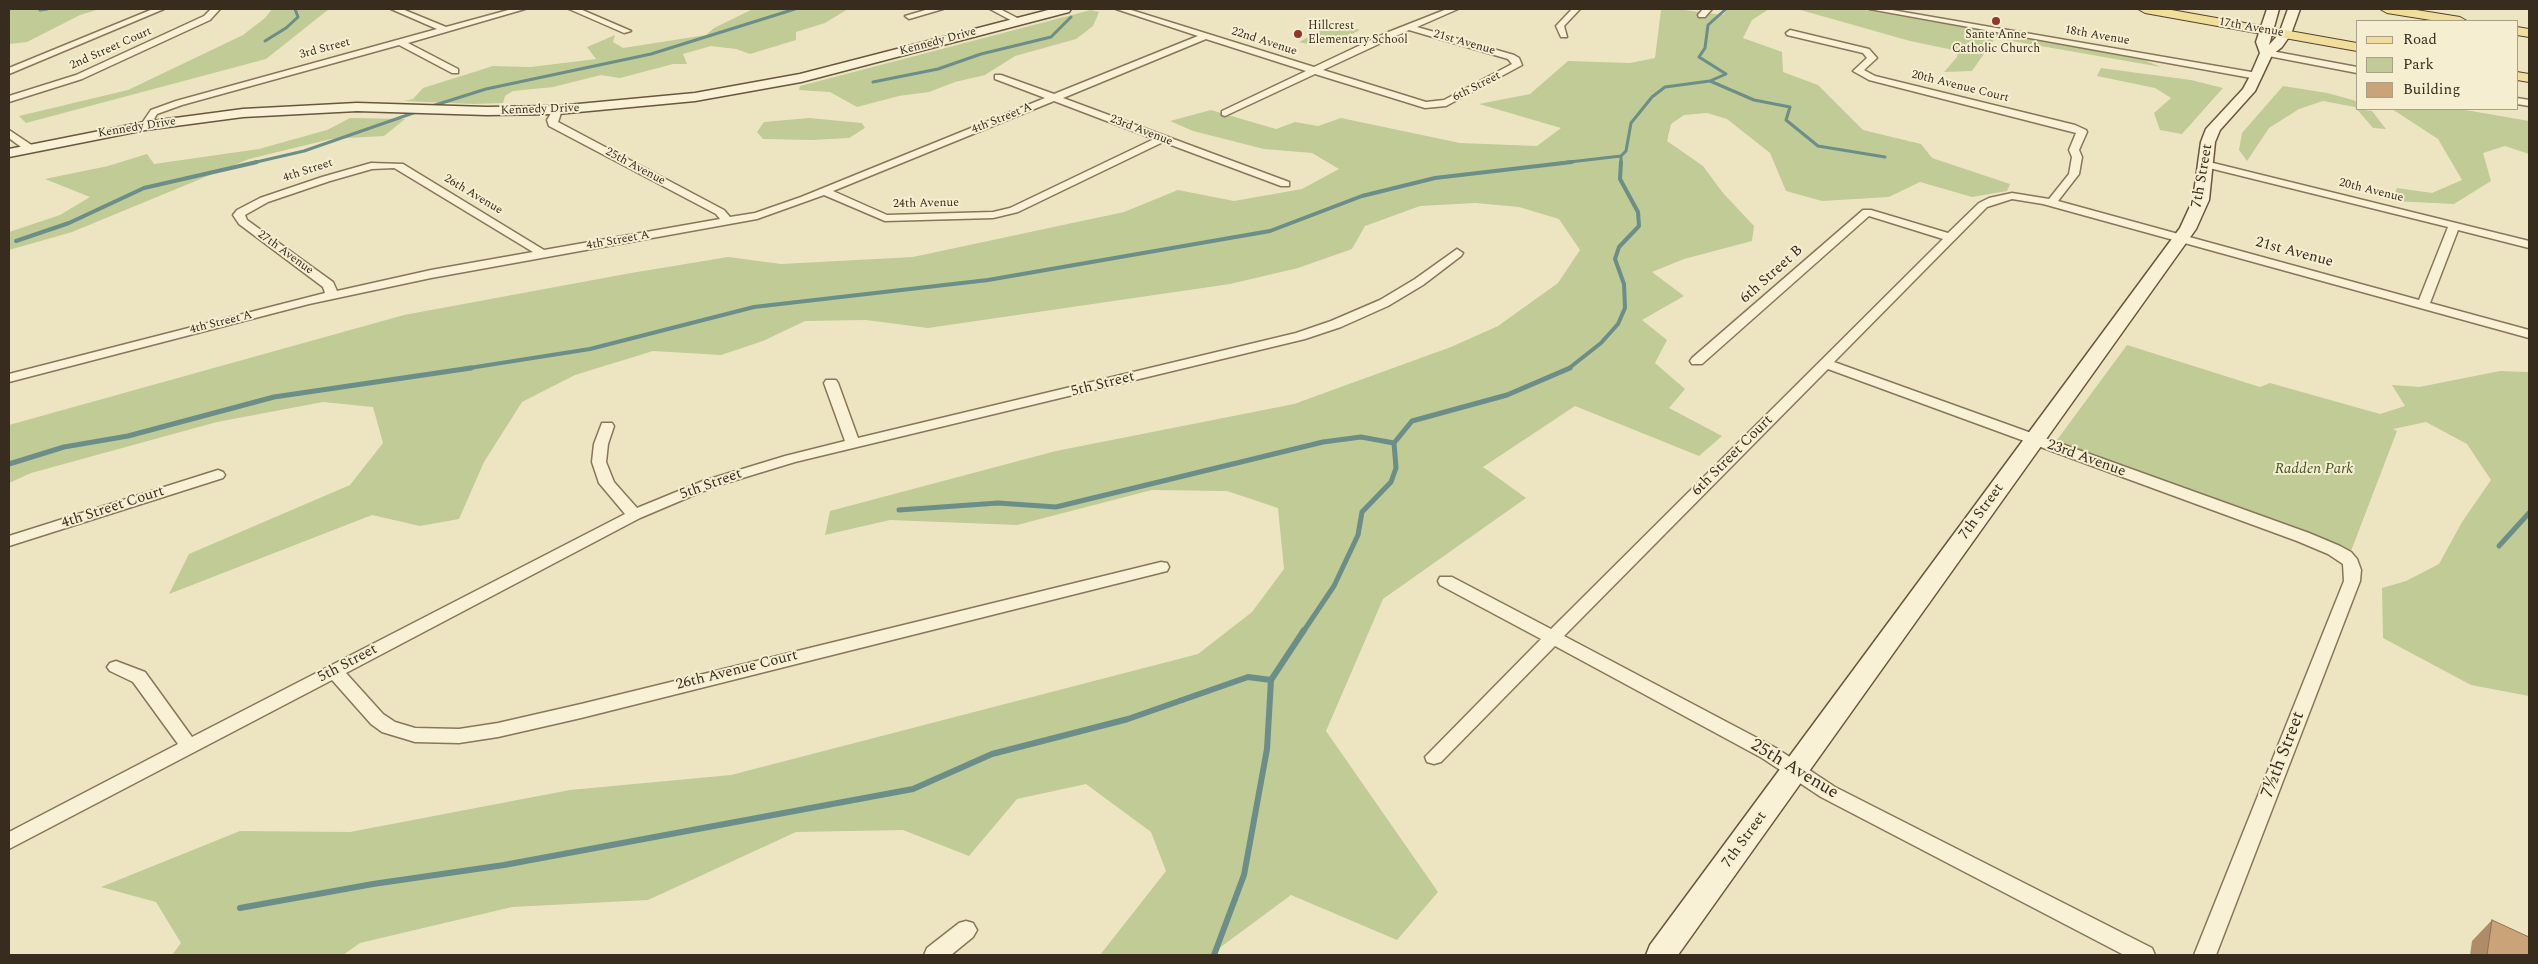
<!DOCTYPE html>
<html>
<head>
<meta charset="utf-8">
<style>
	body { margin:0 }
	#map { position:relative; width:2538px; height:964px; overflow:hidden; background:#ede5c2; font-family:Spectral,serif }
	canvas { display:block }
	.frame { position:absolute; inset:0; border:10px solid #372c1d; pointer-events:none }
	.legend { position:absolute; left:2356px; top:20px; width:162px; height:90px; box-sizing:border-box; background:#f5eed1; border:1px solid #a9a089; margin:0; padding:6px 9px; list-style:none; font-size:15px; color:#372c1d }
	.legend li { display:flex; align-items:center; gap:10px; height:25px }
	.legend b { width:25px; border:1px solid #a9a089 }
</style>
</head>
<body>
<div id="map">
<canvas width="2538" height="964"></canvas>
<div class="frame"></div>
<ul class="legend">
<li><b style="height:6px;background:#f0de9a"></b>Road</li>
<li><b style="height:14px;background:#c0cb96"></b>Park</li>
<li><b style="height:14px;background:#cba378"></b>Building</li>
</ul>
</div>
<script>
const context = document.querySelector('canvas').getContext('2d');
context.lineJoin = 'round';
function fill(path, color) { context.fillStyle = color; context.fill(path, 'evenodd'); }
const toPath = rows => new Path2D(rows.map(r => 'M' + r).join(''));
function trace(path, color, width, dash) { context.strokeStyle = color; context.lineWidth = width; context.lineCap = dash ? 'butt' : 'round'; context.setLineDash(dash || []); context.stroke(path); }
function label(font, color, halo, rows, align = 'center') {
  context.font = font + ' Spectral,serif'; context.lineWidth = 4; context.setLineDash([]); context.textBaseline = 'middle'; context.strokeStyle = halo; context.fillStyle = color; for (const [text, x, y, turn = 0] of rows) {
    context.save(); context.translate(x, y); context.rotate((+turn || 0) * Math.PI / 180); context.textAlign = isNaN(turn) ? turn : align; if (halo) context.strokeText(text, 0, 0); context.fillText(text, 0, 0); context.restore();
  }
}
const green = toPath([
	[9,9,100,9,80,15,27,42,9,44],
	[272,9,329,9,266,59,26,123,19,116,128,90,243,35,265,18],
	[753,9,848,9,825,23,796,32,796,40,750,54,736,49,711,46,683,54,687,64,673,64,620,78,601,75,553,87,513,91,505,96,503,103,473,104,404,101,413,99,423,88,493,66,531,67,596,59,587,47,615,35,613,42,623,48,706,35,714,28],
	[1676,9,1723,15,1728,9,1769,9,1752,20,1743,38,1782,52,1783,72,1818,85,1863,130,1921,144,1932,158,2010,184,2007,191,1972,197,1920,182,1889,197,1822,201,1786,191,1770,153,1727,119,1707,113,1684,115,1671,124,1667,141,1703,166,1723,193,1754,226,1752,241,1684,259,1652,272,1684,296,1642,320,1667,340,1655,363,1685,389,1669,408,1722,436,1699,456,1575,406,1483,467,1526,498,1383,599,1326,731,1438,892,1397,940,1291,895,1210,955,1100,955,1166,871,1151,832,1086,784,1017,799,969,856,903,830,796,832,648,900,512,907,360,943,343,955,172,955,181,943,156,902,101,887,240,831,350,832,570,790,731,775,1198,654,1252,612,1284,569,1278,508,1227,491,1152,490,1017,525,890,520,825,535,830,511,1056,451,1294,404,1451,347,1498,326,1558,283,1580,250,1559,219,1519,207,1475,203,1420,206,1365,226,1352,249,1298,268,1230,284,928,328,866,320,805,321,763,341,721,355,653,351,575,375,522,402,484,462,459,519,420,526,372,515,169,594,189,554,350,485,383,443,373,407,323,402,217,422,31,473,9,483,9,425,404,315,631,273,728,257,781,264,913,257,1124,212,1178,190,1234,201,1302,189,1339,169,1312,153,1264,149,1193,131,1170,121,1211,110,1276,129,1295,122,1318,126,1341,118,1460,143,1537,146,1561,128,1479,104,1530,94,1568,61,1630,63,1655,58,1661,10],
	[1797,9,1859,9,2139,58,2161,67,1995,38,1972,71,1944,72,1957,57,1958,51,1910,41],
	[1091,10,1099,12,1093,26,1076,39,1015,56,985,75,955,82,929,92,899,96,857,107,830,92,799,90,800,86],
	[1335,23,1360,30,1334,43,1318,39,1307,44,1299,42],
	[2101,68,2191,80,2223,88,2182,134,2160,130,2154,113,2171,98,2155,88,2097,76],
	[2283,86,2327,93,2353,100,2357,102,2357,109,2372,111,2386,129,2373,128,2355,107,2323,101,2299,109,2269,128,2247,161,2239,150,2242,133],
	[2392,109,2460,109,2529,121,2529,154,2505,146,2483,153,2491,181,2454,204,2392,201,2397,188,2432,193,2462,180,2438,139],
	[350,118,405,119,384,136,331,139,249,159,72,232,9,250,9,232,60,215,90,197,45,179,108,166,147,154,154,164,259,149,327,130],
	[809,118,862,123,865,128,849,138,812,140,763,139,757,132,764,122],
	[2127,345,2260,387,2270,383,2380,414,2405,406,2392,385,2419,387,2500,371,2529,372,2529,696,2471,685,2383,638,2382,588,2406,581,2439,564,2462,522,2491,480,2467,444,2426,422,2393,429,2397,431,2351,551,2062,444,2057,440]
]);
const streamFar3 = toPath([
	[40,10,47,9],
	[265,41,286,28,298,17,295,9],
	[1710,81,1754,100,1790,107,1786,120,1818,146,1885,157],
	[873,82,938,69,981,54,1051,37,1071,17],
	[429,107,486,89,651,54,795,9],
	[252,163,304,151,419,111],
	[1561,163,1621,156],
	[1621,163,1621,156,1626,151,1631,123,1652,97,1665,87,1710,81,1726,74,1699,57,1705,48,1708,25,1726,9]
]);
const streamFar2 = toPath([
	[16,241,69,223,144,188,257,162],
	[463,369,590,349,754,307,988,280,1270,231,1362,196,1435,178,1572,162],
	[1568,369,1601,343,1618,324,1625,308,1624,284,1615,259,1619,247,1639,226,1638,212,1620,179,1621,162]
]);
const streamFar1 = toPath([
	[9,464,64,447,128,436,274,397,471,368],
	[899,510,998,503,1056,507,1323,442,1361,437,1394,443],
	[2499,546,2529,513],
	[1303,632,1334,586,1358,535,1362,512,1391,482,1396,468,1394,443,1412,421,1507,395,1570,368]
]);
const stream = toPath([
	[240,908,373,884,504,865,913,789,992,754,1128,719,1248,677,1271,680],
	[1214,955,1244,875,1267,749,1271,680,1304,630]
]);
const street = toPath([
	[153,9,164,9,9,74,9,68,153,9],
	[211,9,220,9,210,20,82,79,9,102,9,96,76,75,204,16,211,9],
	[391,9,402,9,446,27,512,9,525,9,408,43,458,69,458,73,452,73,399,45,182,105,157,114,149,128,140,126,151,110,176,101,437,29,391,9],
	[569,9,580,9,631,31,624,33,569,9],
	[929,9,943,9,909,19,905,16,929,9],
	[990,9,1000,9,1023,21,1016,23,990,9],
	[1116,9,1128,9,1314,67,1386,33,1447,9,1458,9,1417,27,1514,55,1519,58,1522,65,1446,106,1425,108,1315,74,1225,116,1222,115,1222,111,1306,71,1206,39,1063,98,1289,182,1289,186,1281,186,1163,142,1018,212,993,218,885,221,824,195,757,219,431,278,309,304,9,382,9,374,325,293,323,287,239,224,233,215,237,210,260,198,322,177,371,163,403,164,544,250,720,219,716,214,549,126,547,120,554,108,557,107,562,110,558,122,724,210,730,217,755,213,801,197,1045,98,995,79,995,75,1001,75,1054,94,1198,36,1116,9],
	[1409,30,1508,59,1512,64,1444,100,1426,102,1323,70,1409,30],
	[1054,101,1154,139,1010,208,993,212,887,215,833,191,1054,101],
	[394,168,396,169,533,252,431,270,337,291,333,282,247,220,245,215,268,202,330,181,372,169,394,168],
	[1572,9,1580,9,1564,26,1567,37,1561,37,1556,26,1572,9],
	[1703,9,1712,9,1705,17,1699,17,1698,15,1703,9],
	[1869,9,1886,9,2257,73,2262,76,2257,79,1869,9],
	[1790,30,1869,49,1877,58,1864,70,1875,76,2075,125,2086,130,2087,132,2079,150,2082,157,2079,174,2058,201,2419,300,2448,227,2201,166,2200,164,2205,161,2529,241,2529,248,2458,230,2430,303,2529,330,2529,338,2043,204,2012,199,1987,207,1834,362,2309,533,2340,546,2351,552,2357,559,2361,570,2360,581,2216,955,2194,955,2344,581,2343,564,2328,554,2297,541,1828,369,1564,636,1776,748,1835,787,2152,948,2155,955,2124,955,1821,797,1762,758,1555,646,1441,762,1434,764,1427,762,1425,757,1541,639,1440,585,1438,581,1440,577,1452,577,1551,629,1943,239,1869,216,1702,364,1692,364,1690,361,1692,358,1863,210,1871,210,1948,233,1979,203,1989,198,2012,193,2049,199,2069,174,2072,157,2069,150,2076,133,1869,80,1853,71,1867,58,1863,53,1787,35,1786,33,1790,30],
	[2266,50,2357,67,2357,73,2263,55,2261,53,2266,50],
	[2517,98,2529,100,2529,106,2517,104,2517,98],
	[9,130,33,146,33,150,25,150,9,138,9,130],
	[1457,249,1463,253,1461,256,1423,285,1388,306,1341,327,1305,339,795,462,713,487,640,518,346,673,383,714,395,722,415,728,459,729,498,723,581,704,1161,562,1167,563,1169,567,1167,571,581,718,498,737,459,743,415,742,382,732,371,724,332,680,9,849,9,832,178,744,133,682,110,671,107,667,110,663,116,661,145,672,192,737,625,514,599,483,592,462,594,444,602,423,612,423,614,426,608,444,606,462,614,482,637,508,703,481,785,456,845,441,824,383,826,380,836,380,838,383,858,438,1296,333,1331,321,1380,300,1415,279,1457,249],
	[218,470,223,472,225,475,223,478,9,546,9,536,218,470],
	[966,921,973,923,977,930,973,937,951,955,924,955,927,948,959,923,966,921]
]);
const secondary = toPath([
	[1052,9,1071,9,1069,12,801,82,695,101,557,114,487,115,357,111,243,117,145,130,9,157,9,149,145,122,243,109,357,103,487,107,557,106,695,93,800,74,1052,9],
	[2267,9,2279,9,2269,45,2279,34,2288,9,2300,9,2291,34,2282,47,2272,55,2255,91,2220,130,2215,142,2209,200,2196,229,1678,955,1646,955,1650,945,2180,228,2193,200,2201,142,2206,129,2243,89,2250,76,2260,53,2256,42,2267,9]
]);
const primary = toPath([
	[2138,9,2166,9,2357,43,2357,51,2145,13,2138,9],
	[2380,9,2410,9,2460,17,2467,21,2437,21,2387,13,2380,9],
	[2517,27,2529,29,2529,37,2517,35,2517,27],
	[2517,72,2529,74,2529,82,2517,80,2517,72]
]);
const wall = toPath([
	[2492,920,2529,955,2470,955,2472,941]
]);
const building = toPath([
	[2492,920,2529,937,2529,955,2487,955,2492,920]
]);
const markers = [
	[1996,21,5,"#95342a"],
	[1298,34,5,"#95342a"]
];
const farPoinames = [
	["Hillcrest",1308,27],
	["Elementary School",1308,41],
	["Sante Anne",1996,36,"center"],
	["Catholic Church",1996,50,"center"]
];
const farStreetnames = [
	["17th Avenue",2251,28,10],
	["18th Avenue",2097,36,10],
	["Kennedy Drive",938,42,-15],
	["22nd Avenue",1264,42,18],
	["21st Avenue",1464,43,16],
	["2nd Street Court",111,49,-24],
	["3rd Street",325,49,-15],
	["6th Street",1477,87,-27],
	["20th Avenue Court",1960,87,14],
	["Kennedy Drive",540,110,-2],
	["4th Street A",1002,119,-22],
	["Kennedy Drive",137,128,-9],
	["23rd Avenue",1141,131,21],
	["25th Avenue",635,167,28],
	["4th Street",308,171,-18],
	["20th Avenue",2371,191,14],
	["26th Avenue",473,195,31],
	["24th Avenue",926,204,-1],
	["4th Street A",618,241,-10],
	["27th Avenue",285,253,36],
	["4th Street A",221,323,-14]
];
const streetNames = [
	["7th Street",2203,176,-80],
	["21st Avenue",2294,253,15],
	["6th Street B",1772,275,-42],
	["5th Street",1103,385,-14],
	["6th Street Court",1733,456,-45],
	["23rd Avenue",2086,459,20],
	["5th Street",711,485,-20],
	["4th Street Court",113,508,-18],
	["7th Street",1982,512,-54],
	["5th Street",348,664,-28],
	["26th Avenue Court",737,671,-14],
	["7th Street",1745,840,-54]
];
const parkNames = [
	["Radden Park",2314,470]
];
const nearStreetnames = [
	["7½th Street",2284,755,-69],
	["25th Avenue",1794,770,31]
];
fill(green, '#c0cb96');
trace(streamFar3, '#6b8e88', 3);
trace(streamFar2, '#6b8e88', 4);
trace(streamFar1, '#6b8e88', 5);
trace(stream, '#6b8e88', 6);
trace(street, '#877659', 3);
trace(secondary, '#68573d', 3);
trace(primary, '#54442e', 2);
fill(street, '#f8f1d5');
fill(secondary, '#f8f1d5');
fill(primary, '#f0de9a');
fill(wall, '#af8c67');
fill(building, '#cba378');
trace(building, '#8e7254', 1);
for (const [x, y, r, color] of markers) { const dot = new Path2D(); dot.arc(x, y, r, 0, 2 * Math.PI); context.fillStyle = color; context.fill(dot); trace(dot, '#f5eed1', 2); }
label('12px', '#372c1d', '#f5eed1', farPoinames, 'left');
label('12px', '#372c1d', '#f5eed1', farStreetnames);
label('15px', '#372c1d', '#f5eed1', streetNames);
label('italic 15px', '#425324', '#f5eed1', parkNames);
label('18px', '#372c1d', '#f5eed1', nearStreetnames);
</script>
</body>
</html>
